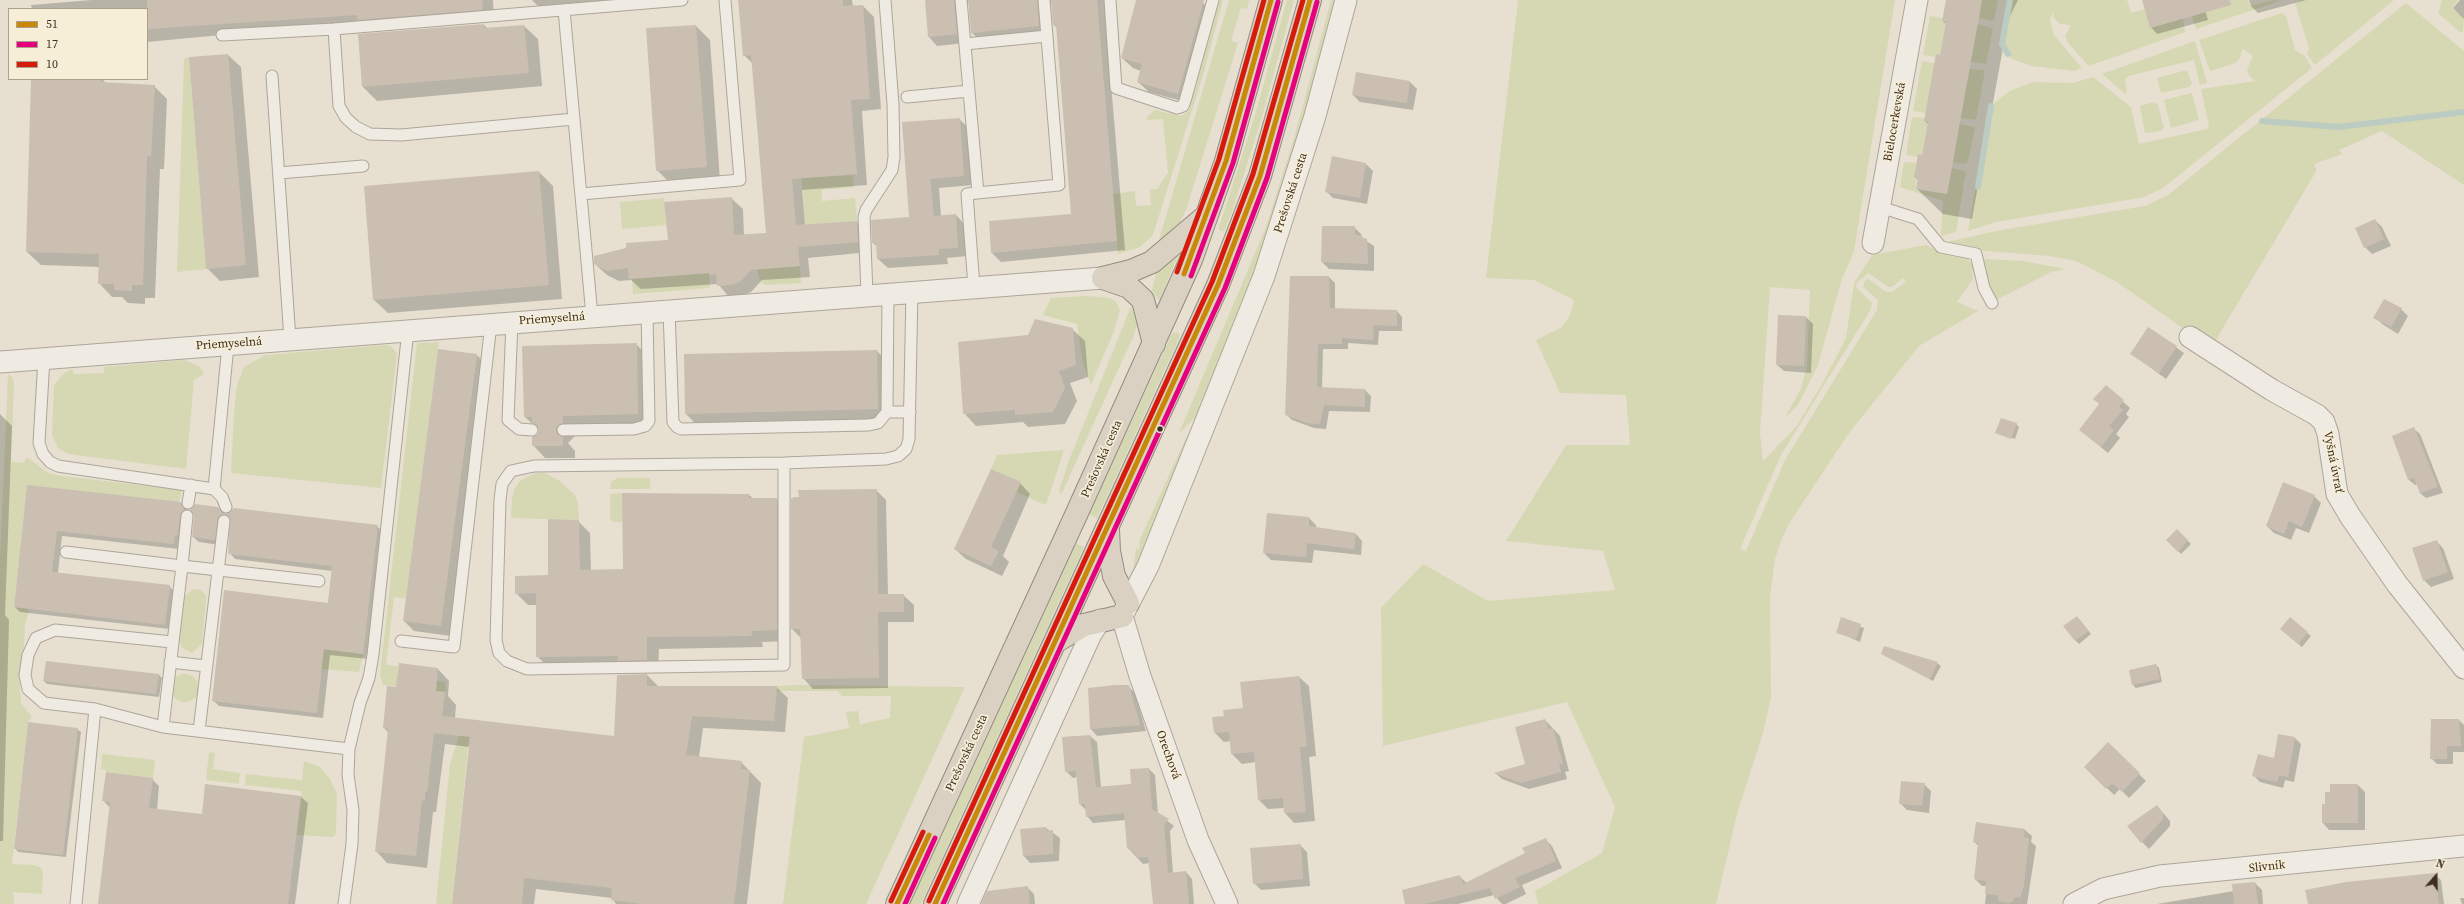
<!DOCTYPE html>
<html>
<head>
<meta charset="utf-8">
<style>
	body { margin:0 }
	#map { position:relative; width:2464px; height:904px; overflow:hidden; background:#e7e0d1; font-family:"Source Serif 4",serif }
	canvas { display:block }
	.legend { position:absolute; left:8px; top:8px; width:140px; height:72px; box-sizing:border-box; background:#f7eed8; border:1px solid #ada18e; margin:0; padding:5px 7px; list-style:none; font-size:12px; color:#3d2e20 }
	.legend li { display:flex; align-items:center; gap:8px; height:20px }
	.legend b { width:20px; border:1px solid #ada18e }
	.north { position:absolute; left:2416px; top:856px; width:40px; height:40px; -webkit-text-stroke:3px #f7eed8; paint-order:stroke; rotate:20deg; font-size:11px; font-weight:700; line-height:16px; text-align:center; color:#3d2e20 }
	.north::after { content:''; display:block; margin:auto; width:14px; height:18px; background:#3d2e20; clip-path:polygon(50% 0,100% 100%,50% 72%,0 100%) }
</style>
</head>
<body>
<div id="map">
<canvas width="2464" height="904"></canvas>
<ul class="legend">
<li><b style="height:5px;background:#c88808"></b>51</li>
<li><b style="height:5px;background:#e5007d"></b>17</li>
<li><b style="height:5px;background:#d61a0c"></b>10</li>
</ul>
<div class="north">N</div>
</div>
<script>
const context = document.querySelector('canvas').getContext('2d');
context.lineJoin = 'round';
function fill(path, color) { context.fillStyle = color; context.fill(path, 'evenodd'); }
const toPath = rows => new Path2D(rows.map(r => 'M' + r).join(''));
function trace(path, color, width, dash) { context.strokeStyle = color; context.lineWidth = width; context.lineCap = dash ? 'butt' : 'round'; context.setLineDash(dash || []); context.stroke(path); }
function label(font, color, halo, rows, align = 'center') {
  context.font = font + ' "Source Serif 4",serif'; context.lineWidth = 3.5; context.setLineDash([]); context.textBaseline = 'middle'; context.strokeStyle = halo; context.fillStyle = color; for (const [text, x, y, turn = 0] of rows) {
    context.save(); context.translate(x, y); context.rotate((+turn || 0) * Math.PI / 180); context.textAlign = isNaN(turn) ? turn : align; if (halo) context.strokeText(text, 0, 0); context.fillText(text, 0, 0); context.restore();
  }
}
const green = toPath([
	[788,0,803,0,819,177,853,175,854,187,822,190,822,201,855,198,857,221,805,225],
	[1219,0,1223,0,1204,72,1153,235,1140,247,1118,254,1113,194,1135,191,1136,206,1151,205,1150,189,1157,189,1168,173,1163,119,1147,120,1147,117,1155,110,1181,116,1189,111],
	[1229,0,1249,0,1247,9,1241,8,1231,41,1238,43,1186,210,1178,226,1157,247],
	[1287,0,1294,0,1262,117,1232,212,1224,231,1220,231,1219,227,1255,115],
	[1331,0,1339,0,1270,233,1200,413,1179,433,1266,227,1295,135],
	[1518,0,1895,0,1854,251,1842,279,1818,365,1798,405,1785,418,1801,388,1807,366,1810,290,1770,287,1760,433,1763,461,1796,427,1821,386,1846,338,1854,283,1872,255,1926,245,1937,251,1965,255,1973,266,1973,279,1957,302,1978,311,1919,346,1849,433,1790,522,1782,538,1775,559,1770,597,1771,697,1763,733,1737,814,1716,904,1538,904,1535,891,1602,853,1615,807,1567,702,1383,746,1381,608,1423,564,1488,601,1615,590,1603,551,1506,541,1566,445,1630,445,1626,395,1560,393,1536,340,1562,327,1570,315,1574,300,1534,280,1486,278],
	[1868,273,1888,287,1892,287,1903,278,1906,282,1892,292,1885,291,1867,278,1865,281,1863,287,1878,300,1877,310,1785,460,1746,551,1740,549,1781,455,1871,309,1872,303,1856,287,1857,283],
	[1982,0,1998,0,1994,21,1979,18],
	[2009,0,2127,0,2131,13,2145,9,2150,28,2183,18,2185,32,2089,66,2068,43,2065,36,2070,27,2069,25,2060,24,2054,18,2053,11,2050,20,2054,35,2082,68,2074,71,2031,66,2012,59,2000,44],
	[2198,0,2248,0,2250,6,2274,0,2280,1,2196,29,2192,16],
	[2301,0,2394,0,2315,65,2307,54,2309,48,2295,3],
	[2442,0,2458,0,2452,8,2464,18,2463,32,2460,32,2438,13],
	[2406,3,2464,51,2464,185,2382,131,2339,150,2342,154,2314,164,2317,170,2211,348,2117,282,2076,261,2049,256,1975,250,1943,243,1996,231,2145,206,2168,195],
	[2282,13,2286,16,2295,50,2305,56,2312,68,2163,188,2145,197,1996,222,1968,231,1989,107,2010,91,2032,82,2073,83,2093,77,2131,107,2139,144,2207,129,2209,126,2201,89,2255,81,2250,77,2247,70,2253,56,2244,49,2242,50,2240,58,2235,63,2210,71,2199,40],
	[1930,16,1943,18,1942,21,1946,22,1940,55,1936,57,1923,55],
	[1977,24,1993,28,1986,64,1970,62],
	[2195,41,2207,83,2200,85,2194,60,2128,76,2125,80,2127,93,2124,93,2102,74],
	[189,57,206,269,177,272,184,59],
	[1922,61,1935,63,1926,113,1913,111],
	[1969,69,1985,70,1976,120,1960,118],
	[2187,70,2192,84,2189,87,2161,93,2157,78],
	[2192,93,2199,120,2171,128,2164,100],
	[2153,102,2158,105,2164,128,2161,131,2145,133,2140,106],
	[1912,117,1925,118,1924,121,1928,122,1922,155,1918,157,1906,155],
	[1959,124,1975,127,1968,161,1965,164,1953,162],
	[1904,162,1917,163,1916,189,1947,194,1952,168,1966,171,1956,232,1941,236,1943,201,1900,187],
	[664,198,666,225,622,229,620,202],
	[1181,249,1159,301,1152,290,1157,269],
	[1983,259,2023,261,2065,269,2051,272,1996,300,1987,282],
	[800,266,801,283,767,285,762,283,758,275,757,269],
	[709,273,710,288,633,294,632,279],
	[1087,296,1110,298,1116,302,1120,310,1114,331,1091,385,1083,364,1077,324,1043,315,1051,298],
	[1131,306,1138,322,1134,335,1061,495,1059,491,1068,463],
	[1176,332,1180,334,1177,343,1097,518,1089,514,1169,340,1172,334],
	[439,342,406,599,394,597,386,665,398,666,397,676,446,682,445,692,383,685,380,675,417,343],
	[384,345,391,346,397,354,381,488,231,473,234,410,237,385,244,367,265,355],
	[184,360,199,366,204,374,194,380,186,469,68,454,58,448,52,435,54,385,64,373,72,369,74,374,104,373,104,367],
	[8,374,13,378,14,384,11,462,24,463,27,457,48,473,62,476,182,490,179,502,27,486,14,607,28,609,29,611,25,625,24,645,19,675,21,703,32,717,28,722,12,864,35,865,41,868,43,872,42,894,13,892,14,904,0,904,0,558],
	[1194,429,1138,570,1133,572,1136,548,1139,550,1140,539,1186,438],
	[1064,450,1046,505,1016,492,1020,482,991,469,997,455],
	[535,473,545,473,560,481,574,494,578,502,579,520,511,518,512,497,515,488,520,481],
	[617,478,650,478,650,489,610,489,611,482],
	[622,493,623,522,613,522,610,518,610,494],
	[1076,544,1084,547,921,904,910,904],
	[193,589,201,590,206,595,206,600,202,644,192,653,181,647,179,638,184,597],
	[219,637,363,654,359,672,323,669,322,673,246,664,218,653],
	'171 688a14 14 0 1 1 28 0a14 14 0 1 1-28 0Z',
	[797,685,965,687,866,904,783,904,804,737,849,728,846,712,858,711,860,724,890,718,891,696,842,696,838,691,776,691,777,686],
	[467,719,471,719,452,904,436,904,450,764,463,723],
	[209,752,215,753,213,769,240,773,239,784,206,780],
	[102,754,155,760,153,778,106,772,106,770,101,769],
	[304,761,320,767,330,779,337,794,336,833,333,837,296,835,302,791,245,785,246,774,302,780]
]);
const shadow = toPath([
	[92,0,493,0,494,21,221,35,147,42,147,9,32,9,31,5],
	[532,0,677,0,543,11],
	[739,0,852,0,853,7,863,6,874,17,881,109,862,111,867,185,802,190,805,225,857,222,868,233,869,252,808,258,810,277,762,280,751,292,741,296,729,297,718,284,641,289,631,280,619,281,607,275,595,264,669,241,731,198,743,209,744,236,768,234,753,64,744,55],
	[926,0,1104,0,1125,250,1001,262,992,253,990,222,1072,215,1057,28,1054,25,1052,2,1048,3,1047,35,981,41,972,33,969,2,966,3,965,43,937,46,929,37],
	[1138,0,1193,0,1203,3,1214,13,1189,103,1149,92,1138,82,1141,71,1133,68,1122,58],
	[1947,0,2018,0,2008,20,1972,219,1943,214,1917,189,1918,180,1915,177,1923,156,1928,124,1925,121,1941,57,1946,24,1943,21],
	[2143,0,2202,0,2208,20,2157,34,2151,27],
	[2249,0,2306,0,2258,13,2251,6],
	[2460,0,2464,0,2464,19,2453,8],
	[484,25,488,29,524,26,538,39,542,86,377,101,363,87,359,35],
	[696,26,710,40,720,180,671,184,657,170],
	[228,55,241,67,259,277,220,281,207,268],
	[71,79,102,79,106,83,154,86,167,99,164,169,160,169,155,298,145,298,145,304,128,303,122,297,112,297,99,283,100,267,41,265,27,252],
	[1410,82,1417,89,1413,110,1360,102,1353,95],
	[959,119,969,128,973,185,939,188,941,216,956,215,965,225,967,256,947,258,948,264,888,268,878,259,878,247,873,243,910,218],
	[1333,158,1366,164,1373,171,1367,204,1333,198,1326,191],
	[539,172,553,186,562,299,388,313,374,300],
	[2375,220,2382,227,2391,246,2372,254,2365,247,2357,228],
	[1354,227,1361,234,1362,238,1374,246,1374,271,1329,269,1322,262],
	[1329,277,1335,283,1335,310,1397,311,1402,317,1402,331,1379,331,1378,345,1348,343,1348,349,1323,349,1322,388,1365,390,1371,396,1370,412,1329,411,1326,429,1314,428,1292,420,1286,414],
	[2401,309,2408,316,2398,334,2382,324,2375,317],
	[1779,316,1806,317,1813,324,1811,373,1784,371,1777,365],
	[2149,328,2184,353,2166,379,2132,354],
	[1072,329,1085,341,1088,377,1070,383,1077,401,1065,424,1028,427,1023,422,976,426,964,413,1028,336],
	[636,344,649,357,650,427,575,428,575,436,568,443,575,451,575,458,545,458,533,445,540,429,538,429,525,417],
	[877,351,887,361,888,419,696,424,686,414],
	[477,355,487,366,451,636,414,631,404,621],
	[2106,386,2130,408,2126,414,2129,417,2116,434,2120,438,2108,453,2080,430,2100,405],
	[0,414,12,426,5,615,9,620,3,841,0,841],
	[2016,424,2019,427,2015,439,1997,433],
	[2414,429,2420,434,2443,493,2426,498,2420,493,2417,484,2415,485,2409,480],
	[1020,483,1030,494,1003,556,1009,562,1002,576,966,559,955,549],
	[28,486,181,503,186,509,190,515,179,549,62,536,58,573,169,586,175,592,170,629,20,612,15,607],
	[876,490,886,500,888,595,903,595,914,605,914,622,888,622,888,688,813,689,803,678,802,639,792,629,792,498],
	[749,495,754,499,777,499,788,510,788,641,762,642,763,647,659,649,658,671,549,668,537,656,537,605,528,605,516,593,549,576,578,521,590,533,591,571,624,570],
	[2314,496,2321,503,2309,533,2296,528,2291,540,2274,533,2267,526],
	[218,508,225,515,234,509,377,526,383,532,368,659,330,655,323,718,219,706,213,700,328,604,332,571,235,559,230,553,231,520,224,523,220,545,199,542,193,537],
	[1309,518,1316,525,1316,528,1356,534,1362,541,1361,555,1314,550,1312,563,1271,560,1264,553],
	[2177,530,2191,544,2181,554,2168,540],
	[2436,541,2443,548,2454,579,2431,587,2424,580],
	[2290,618,2311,636,2302,647,2284,632],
	[1841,619,1864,628,1860,642,1837,632],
	[2080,620,2091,634,2079,644,2075,640],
	[1882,654,1937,663,1941,666,1933,681],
	[2156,665,2159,668,2162,682,2136,688,2133,685],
	[438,669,449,681,448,696,456,705,455,718,615,737,647,675,659,687,776,687,788,698,785,732,703,728,699,757,741,762,761,783,747,904,616,904,612,898,536,889,534,904,453,904,470,747,445,744,436,812,433,812,427,868,387,863,376,851,389,733,384,728,397,688],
	[159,675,162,678,159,697,47,684,44,681],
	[1299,677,1309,686,1316,756,1309,757,1315,821,1294,823,1285,813,1285,808,1268,809,1259,800,1256,762,1242,764,1232,754,1231,741,1224,742,1215,733,1225,717,1244,708,1242,683],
	[1128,686,1135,693,1146,731,1097,736,1091,729,1089,689],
	[1545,720,1560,736,1569,771,1565,772,1567,779,1529,789,1502,779,1495,773,1526,765],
	[2459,720,2464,725,2464,752,2453,752,2453,764,2437,764,2431,758],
	[77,729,81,732,66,857,18,852,15,848],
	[1090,736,1097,742,1101,787,1132,785,1149,769,1155,775,1158,814,1174,826,1170,831,1173,874,1186,872,1192,879,1194,904,1154,904,1150,863,1143,864,1128,848,1126,820,1093,823,1087,816,1086,810,1080,804,1077,777,1073,778,1066,771],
	[2295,738,2301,744,2294,782,2285,780,2283,788,2260,782,2253,775,2274,760],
	[2108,744,2146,781,2129,798,2120,789,2114,795,2086,767],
	[152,779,159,786,157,810,203,815,301,797,308,803,295,904,99,904,110,808,103,800],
	[1924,784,1931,791,1929,813,1907,810,1900,803],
	[2358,785,2365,792,2365,830,2329,830,2323,823,2331,793],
	[2157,806,2170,821,2170,826,2149,849,2142,842],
	[1977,823,2025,830,2032,836,2031,842,2036,846,2027,904,1985,904,1987,886,1982,886,1975,879,1979,846,1974,842],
	[1046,828,1060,838,1059,861,1030,863,1024,856],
	[1545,839,1552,846,1562,868,1522,885,1526,894,1506,904,1502,904,1494,895,1458,904,1406,904,1460,877,1467,883,1526,854],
	[1300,845,1307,852,1310,886,1261,890,1254,883],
	[2434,874,2441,880,2444,904,2309,904],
	[2255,883,2262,890,2263,904,2157,904,2234,891],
	[1027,887,1034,894,1035,904,993,904],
	[2460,898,2464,898,2464,904,2462,904]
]);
const stream = toPath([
	[2008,54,2002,44,2010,0],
	[2262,121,2338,127,2464,112],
	[1978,187,1991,106]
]);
const building = toPath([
	[147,0,482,0,483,10,357,20,357,15,147,29],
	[738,0,843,0,843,6,863,5,870,99,851,100,857,174,792,179,796,225,857,221,858,242,798,247,800,266,751,270,740,282,730,285,717,286,716,274,709,275,709,273,629,279,628,268,607,271,594,264,594,256,626,248,626,243,668,240,664,202,732,197,734,235,766,233,751,55,743,56],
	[931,0,954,0,957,34,928,37,925,1],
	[968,0,1037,0,1039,26,971,33],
	[1051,0,1097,0,1117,241,991,253,989,221,1071,214,1056,25,1053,25],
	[1136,0,1204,0,1178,94,1137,82,1142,64,1121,58],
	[1946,0,1982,0,1947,194,1916,189,1918,178,1914,177,1918,154,1922,155,1928,122,1924,121,1936,54,1940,55,1946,22,1942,21],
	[2142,0,2230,0,2231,5,2150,28],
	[484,24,484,28,524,25,529,73,362,87,358,34],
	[696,25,707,167,656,171,646,28],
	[228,54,246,265,206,269,189,57],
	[1356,72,1410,81,1407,103,1352,95],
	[31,79,101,79,101,82,155,85,151,156,147,156,143,285,132,285,132,291,114,290,114,284,98,284,99,254,26,252],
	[960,118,964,176,930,179,934,216,956,214,958,248,939,249,939,255,877,259,876,243,872,243,871,220,909,217,902,122],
	[1332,156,1366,163,1360,198,1325,192],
	[539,171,549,285,373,300,364,186],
	[2375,219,2384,239,2364,248,2355,228],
	[1322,226,1355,226,1355,234,1367,239,1368,264,1321,262],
	[1290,276,1329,276,1330,308,1397,310,1397,326,1374,325,1373,340,1342,338,1342,344,1318,344,1317,387,1365,389,1365,407,1324,405,1320,424,1307,423,1285,415],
	[2384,299,2402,308,2391,327,2373,318],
	[1778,315,1806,316,1804,366,1776,365],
	[1035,319,1073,328,1076,365,1059,371,1065,388,1053,412,1015,415,1015,410,963,414,958,342,1028,335],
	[2148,327,2177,346,2159,373,2130,354],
	[637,343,638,414,563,416,563,423,556,430,557,434,563,437,563,446,532,446,532,437,538,434,539,430,536,424,532,423,532,417,524,417,522,346],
	[438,349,477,354,441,626,403,621],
	[877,350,878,409,685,414,684,354],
	[2106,385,2124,400,2119,407,2123,410,2109,426,2114,430,2101,447,2079,430,2099,404,2093,399],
	[2001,418,2017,423,2011,439,1995,433],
	[2414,427,2438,487,2420,493,2414,478,2408,480,2392,436],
	[991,469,1021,482,991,547,999,551,991,566,954,549],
	[2283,482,2315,495,2302,527,2289,521,2284,534,2266,526],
	[27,485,181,502,185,509,180,515,178,535,175,535,174,544,57,531,52,572,170,585,165,625,14,607],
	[877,489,878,594,904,594,904,612,878,612,879,678,802,679,800,629,791,629,791,498,799,497,798,490],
	[622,493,749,494,749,498,777,498,777,630,751,631,752,636,647,637,647,660,618,661,618,656,536,657,536,593,515,594,515,576,548,575,548,519,579,520,580,570,623,569],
	[195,504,218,507,225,514,234,508,378,525,363,654,324,649,317,713,212,701,224,590,328,603,332,566,228,554,230,518,224,514,218,517,215,540,192,537,194,516,190,510],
	[1267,513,1309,517,1309,526,1356,533,1354,549,1307,543,1306,557,1263,553],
	[2177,529,2188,540,2178,552,2166,540],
	[2437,540,2448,572,2423,581,2412,548],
	[2077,616,2088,631,2075,641,2063,626],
	[1841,617,1861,624,1856,639,1836,633],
	[2290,617,2308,632,2298,644,2280,629],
	[1884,646,1938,662,1930,679,1881,654],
	[46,661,159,674,156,694,43,681],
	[399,663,438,668,436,691,445,692,442,716,614,736,617,675,647,674,647,686,777,686,774,721,692,716,686,755,742,761,741,769,750,770,734,904,643,904,611,900,612,888,524,878,522,904,452,904,470,737,434,733,427,792,425,792,425,801,422,800,416,856,375,852,388,729,383,728,387,686,396,687],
	[2156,664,2160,679,2132,685,2129,670],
	[1299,676,1307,747,1300,747,1306,812,1284,813,1283,798,1258,800,1254,752,1231,754,1229,732,1214,733,1212,717,1224,716,1223,710,1243,708,1240,682],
	[1115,685,1129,685,1140,725,1090,729,1088,688],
	[1545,719,1548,729,1553,728,1563,764,1559,765,1561,772,1521,783,1494,773,1525,764,1515,727],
	[2431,719,2459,719,2461,746,2447,746,2447,759,2430,759],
	[28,722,78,728,63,855,14,849],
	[2278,734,2295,737,2288,777,2279,775,2277,782,2252,776,2258,754,2274,758],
	[1090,735,1096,787,1131,784,1130,769,1149,768,1152,809,1169,819,1164,824,1168,873,1186,871,1189,904,1153,904,1148,857,1136,858,1135,853,1127,848,1124,813,1086,817,1085,804,1079,804,1076,771,1065,772,1062,737],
	[2108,742,2140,773,2122,792,2112,783,2106,789,2084,767],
	[106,772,153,778,149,808,202,814,205,784,301,796,288,904,98,904,110,802,102,801],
	[1901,781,1925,783,1922,806,1899,804],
	[2330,784,2358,784,2358,823,2322,823,2322,804,2325,804,2325,792,2330,792],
	[2157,805,2163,813,2163,819,2141,843,2127,826],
	[1976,822,2025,829,2024,837,2029,838,2024,885,2020,898,2016,897,2010,903,1998,901,1998,895,1985,894,1986,881,1974,879,1978,843,1973,842],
	[1046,827,1047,831,1053,830,1053,854,1023,856,1020,829],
	[1546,838,1556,861,1515,878,1520,887,1495,899,1490,888,1424,904,1405,904,1402,890,1460,875,1463,884,1525,853,1522,848],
	[1301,844,1303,879,1253,884,1250,848],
	[2435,873,2439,904,2308,904,2305,890,2346,882],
	[2255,882,2258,904,2234,904,2232,884],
	[1028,886,1030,904,981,904,987,891]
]);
const lane = toPath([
	[961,0,978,193],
	[1110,0,1116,88,1177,108,1183,106,1185,101,1213,0],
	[564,10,592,316],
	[222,35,334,29],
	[965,44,1047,36],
	[272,76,290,340],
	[907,97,969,91],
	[574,119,401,135,370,134,356,127,346,118,339,106,334,29,682,0],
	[279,173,363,166],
	[581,194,740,180,725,0],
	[1880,207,1918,219,1941,247,1976,254,1984,288,1992,303],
	[974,287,967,194,1059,185,1044,0],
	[867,295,864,217,866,210,892,170,894,157,893,104,885,0],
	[669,310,673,422,677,427,681,429,869,425,878,423,887,412,888,293],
	[512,322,508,420,519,429,532,430],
	[44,358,39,443,43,454,50,462,58,466,214,489,228,345],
	[887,412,910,412],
	[563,430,634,429,645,426,649,421,647,312],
	[784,463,784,665,527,669,507,661,499,653,496,640,500,500,502,484,511,471,534,466,784,463,886,459,898,456,906,449,909,439,912,291],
	[214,489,222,497,226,507],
	[188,503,191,485],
	[66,552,182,566,187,516],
	[401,641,454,647,491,324],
	[172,642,55,630,36,638,28,655,25,675,28,689,44,703,95,709,163,727,349,749,360,703,369,678,373,655,408,330],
	[170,662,206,666],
	[163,727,182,566,319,581],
	[199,731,224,521],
	[76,904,95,709],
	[344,904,352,844,353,810,348,775,349,749]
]);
const street = toPath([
	[1873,243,1917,0],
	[2190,337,2272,390,2317,415,2324,422,2328,434,2337,494,2350,516,2397,584,2464,668],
	[0,362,1103,278],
	[968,904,1091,634,1100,620],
	[1227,904,1198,840,1140,676,1122,616,1148,566,1264,276,1315,116,1346,0],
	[2074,904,2103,889,2160,876,2464,846]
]);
const highway = toPath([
	[1103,278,1131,271,1152,262,1205,217],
	[1103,278,1129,287,1143,300,1154,344],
	[1108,529,1109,551,1114,576,1128,603],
	[1055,642,1084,625,1122,616],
	[897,904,1076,515,1191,260,1226,161,1271,0],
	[935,904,1218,285,1260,176,1310,0]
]);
const bus1 = toPath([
	[1184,274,1226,161,1271,0],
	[897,904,929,835],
	[935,904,1218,285,1260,176,1310,0]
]);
const bus2 = toPath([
	[1191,276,1233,163,1278,2],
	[905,904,935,838],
	[943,904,1225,288,1267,178,1317,2]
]);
const bus3 = toPath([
	[1177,272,1219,159,1264,0],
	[891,901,923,832],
	[929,901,1212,282,1253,174,1303,0]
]);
const markers = [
	[1160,429,3.5,"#3d2e20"]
];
const streetNames = [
	["Bielocerkevská",1895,122,-80],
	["Prešovská cesta",1291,193,-72],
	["Priemyselná",552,319,-4],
	["Priemyselná",229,344,-4],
	["Prešovská cesta",1102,459,-66],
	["Vyšná úvrať",2333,462,79],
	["Prešovská cesta",967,753,-65],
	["Orechová",1168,755,70],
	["Slivník",2267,867,-6]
];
fill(green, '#d6d7b3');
fill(shadow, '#0003');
trace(stream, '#bcccc2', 6);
fill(building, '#cbbfb2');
trace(lane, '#ada599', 13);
trace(street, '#ada599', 23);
trace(highway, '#928b80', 24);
trace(lane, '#efebe3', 11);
trace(street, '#efebe3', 21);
trace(highway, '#dad1c2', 22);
trace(bus1, '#c88808', 5);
trace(bus2, '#e5007d', 5);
trace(bus3, '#d61a0c', 5);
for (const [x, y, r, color] of markers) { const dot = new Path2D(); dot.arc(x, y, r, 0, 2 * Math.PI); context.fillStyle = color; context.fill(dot); trace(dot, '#f7eed8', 1.5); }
label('12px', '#3d2e20', '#f7eed8', streetNames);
</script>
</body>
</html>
